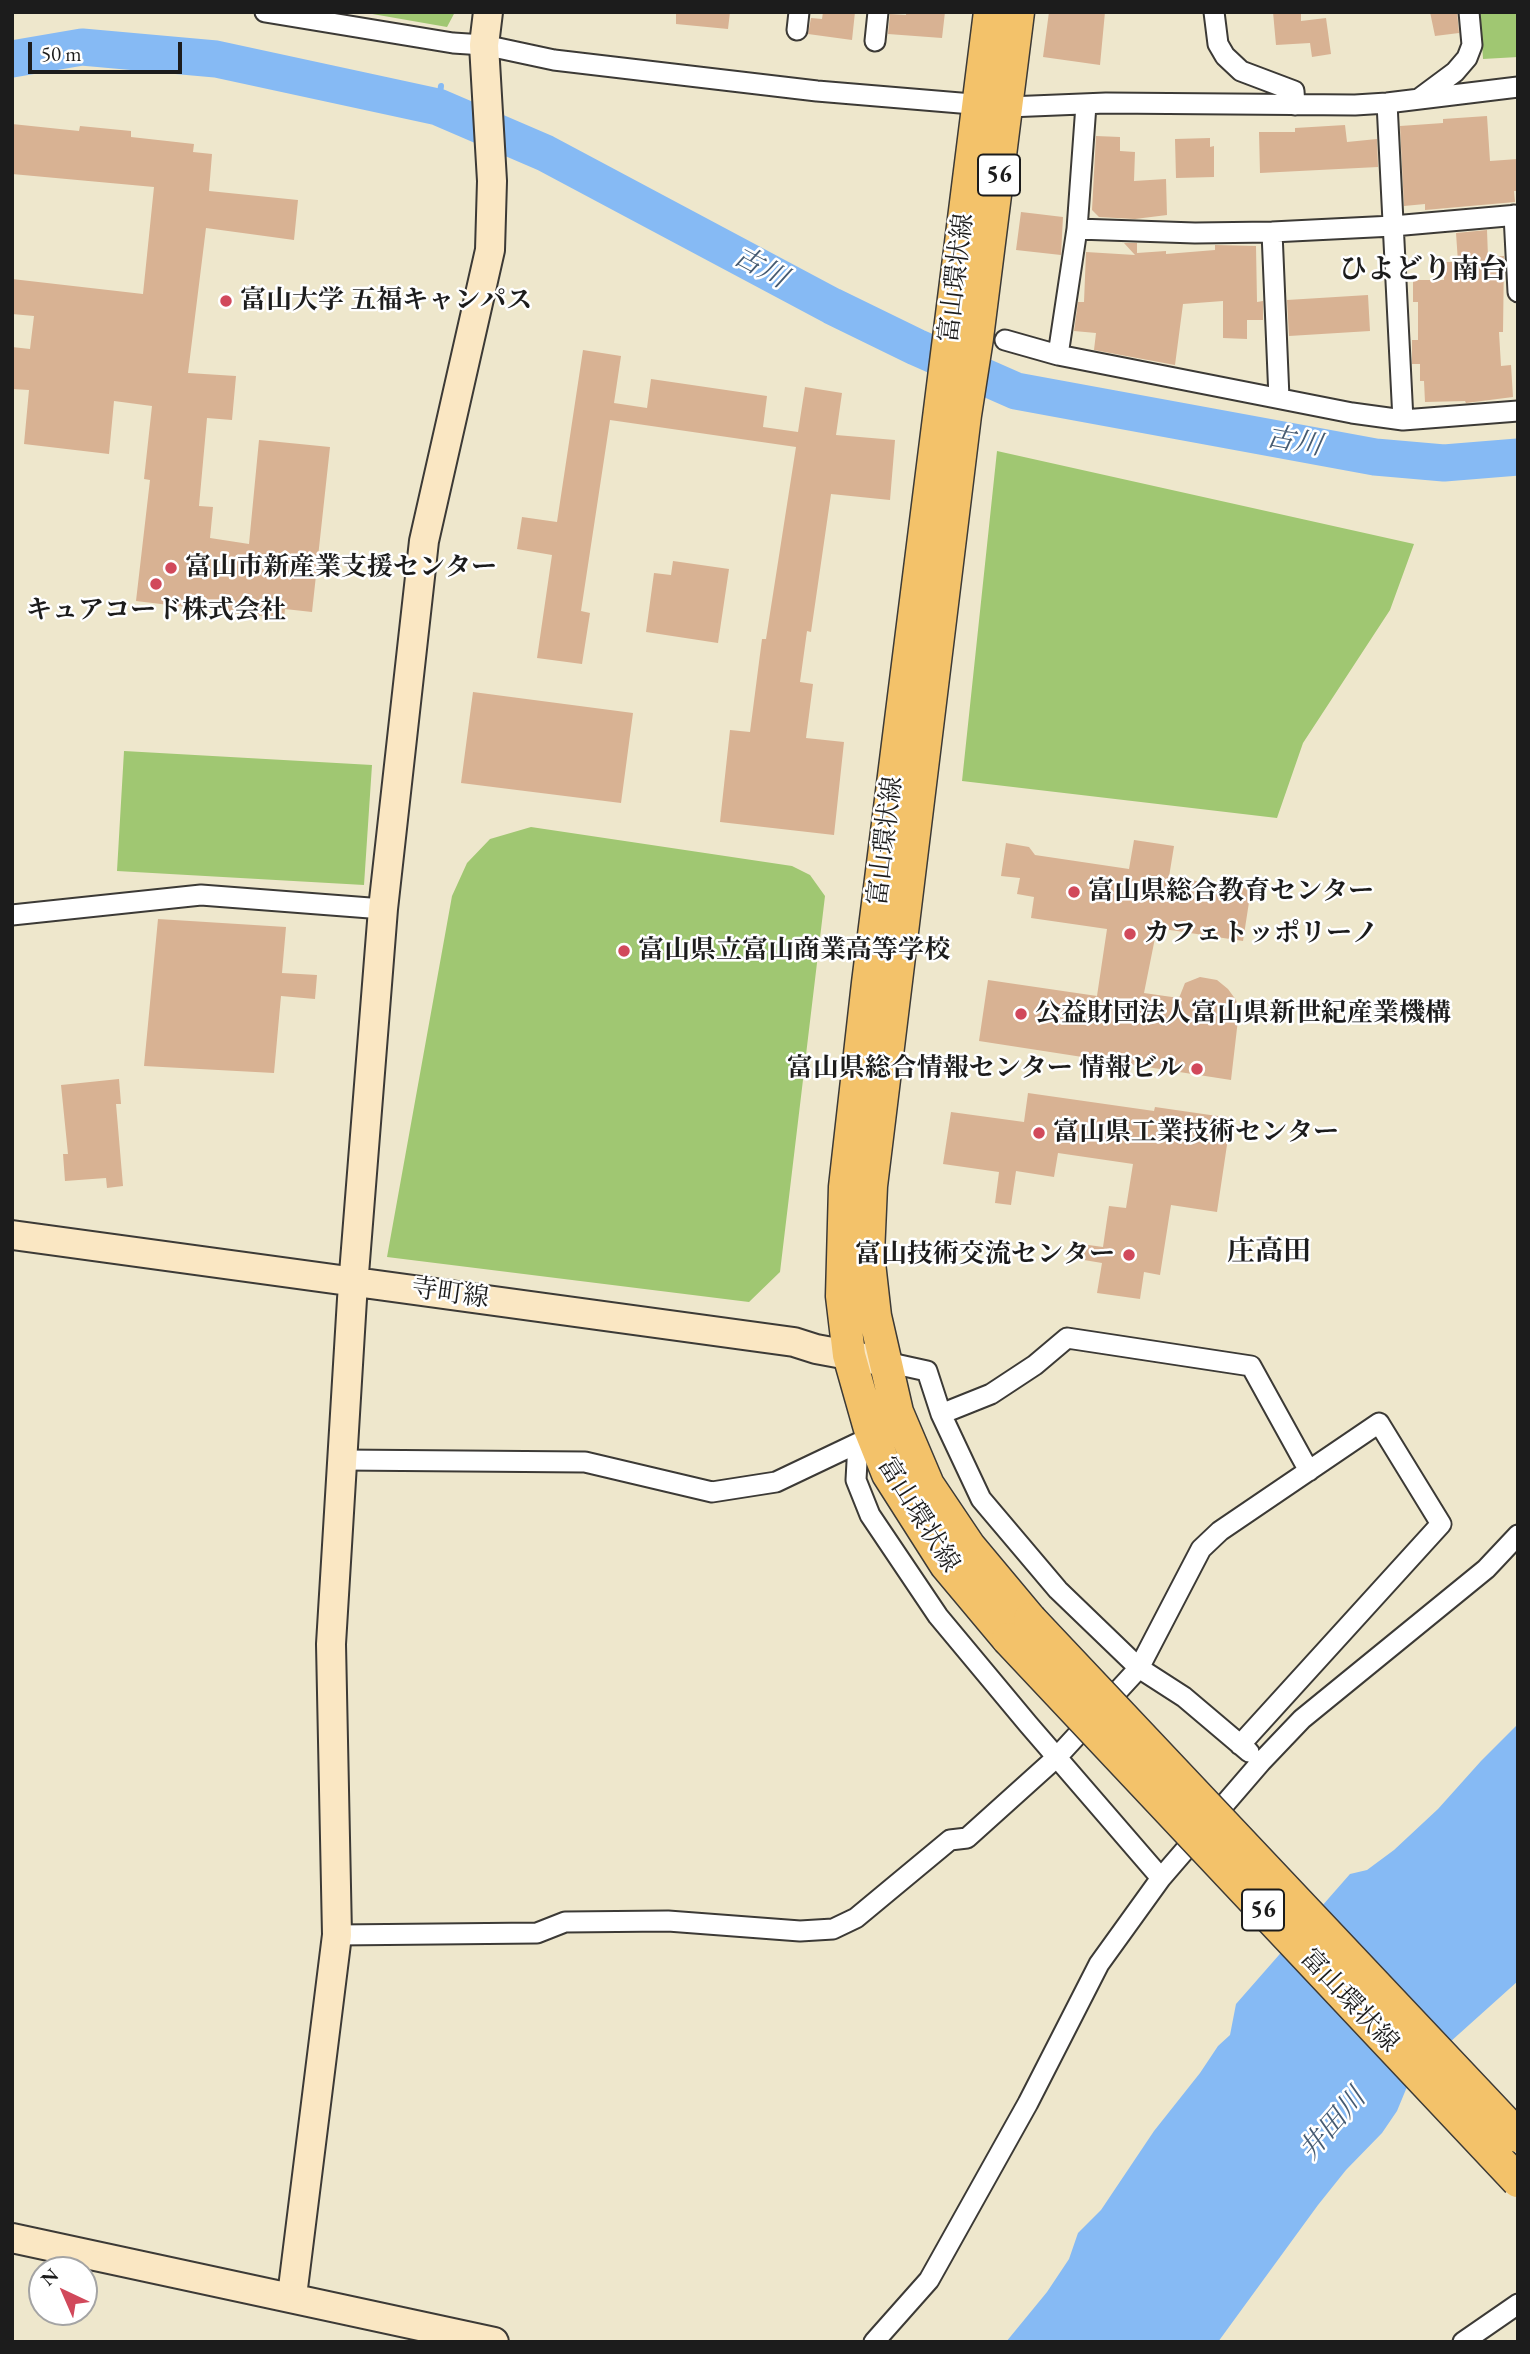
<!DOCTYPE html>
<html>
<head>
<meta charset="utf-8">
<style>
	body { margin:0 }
	#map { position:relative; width:1530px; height:2354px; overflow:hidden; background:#eee7cc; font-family:"EB Garamond",serif }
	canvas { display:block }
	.frame { position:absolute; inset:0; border:14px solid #1c1c1c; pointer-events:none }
	.north { position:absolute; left:28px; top:2256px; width:70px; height:70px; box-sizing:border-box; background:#fff; border:2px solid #a4a4a4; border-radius:50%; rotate:316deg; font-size:19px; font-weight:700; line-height:28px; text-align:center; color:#1c1c1c }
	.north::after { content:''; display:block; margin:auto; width:24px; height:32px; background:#d1495b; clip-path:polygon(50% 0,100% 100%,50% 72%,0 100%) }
	.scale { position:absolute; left:28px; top:42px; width:154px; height:32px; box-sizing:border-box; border:4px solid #1c1c1c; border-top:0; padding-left:9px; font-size:21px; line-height:24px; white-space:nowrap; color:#1c1c1c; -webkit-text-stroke:5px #fff; paint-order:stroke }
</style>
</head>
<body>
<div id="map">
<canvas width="1530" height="2354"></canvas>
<div class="frame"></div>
<div class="north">N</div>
<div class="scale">50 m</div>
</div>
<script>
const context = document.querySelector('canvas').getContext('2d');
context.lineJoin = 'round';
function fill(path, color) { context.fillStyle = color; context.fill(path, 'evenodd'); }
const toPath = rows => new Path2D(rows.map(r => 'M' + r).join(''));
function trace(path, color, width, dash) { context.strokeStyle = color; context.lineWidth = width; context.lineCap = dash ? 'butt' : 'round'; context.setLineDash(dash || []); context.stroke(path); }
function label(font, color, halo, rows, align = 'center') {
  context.font = font + ' "EB Garamond","Noto Serif JP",serif'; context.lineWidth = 5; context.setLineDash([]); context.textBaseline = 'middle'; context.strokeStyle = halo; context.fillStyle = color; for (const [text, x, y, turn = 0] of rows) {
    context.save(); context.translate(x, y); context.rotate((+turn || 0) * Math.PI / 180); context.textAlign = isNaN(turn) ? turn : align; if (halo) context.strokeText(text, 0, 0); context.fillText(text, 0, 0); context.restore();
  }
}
const green = toPath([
	[361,12,455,12,447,27],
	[1480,12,1518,12,1518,57,1483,59],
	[997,451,1414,544,1390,610,1303,743,1277,818,962,781],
	[124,751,372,765,364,885,117,871],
	[531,827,792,866,810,875,825,896,780,1272,749,1302,387,1257,452,896,467,863,490,839]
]);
const water = toPath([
	[1518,1724,1518,1981,1440,2051,1409,2082,1397,2111,1382,2133,1346,2170,1318,2205,1218,2342,1006,2342,1047,2292,1069,2259,1078,2233,1101,2210,1154,2131,1200,2073,1218,2046,1230,2035,1236,2004,1350,1874,1367,1870,1394,1850,1438,1809,1481,1761]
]);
const stream = toPath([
	[438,107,441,86]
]);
const river = toPath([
	[12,59,82,47,216,59,438,107,545,153,832,306,916,347,1016,391,1375,457,1444,463,1518,457]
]);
const building = toPath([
	[676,12,730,12,728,29,676,24],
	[823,12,855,12,852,40,808,34,811,18,822,19],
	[906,12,945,12,942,38,888,34,890,14,906,15],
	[1049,12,1105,12,1100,65,1043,57],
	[1273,12,1301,12,1301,21,1326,18,1331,54,1312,57,1310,43,1276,45],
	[1430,12,1457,12,1459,33,1435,36],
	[1487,116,1490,161,1518,159,1518,191,1514,191,1515,202,1425,210,1425,204,1404,206,1400,126,1443,123,1443,119],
	[12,124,79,131,80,126,131,131,131,137,194,144,193,152,212,154,209,191,298,200,294,240,206,228,188,373,236,376,232,420,207,418,199,506,213,507,210,538,249,544,259,440,330,447,312,612,285,609,284,619,136,601,150,480,144,479,152,406,114,401,109,454,24,444,29,390,12,389,12,347,30,349,34,316,12,314,12,279,143,294,154,187,12,174],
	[1345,125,1347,142,1377,139,1378,167,1260,173,1259,132,1295,132,1295,128],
	[1096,136,1120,137,1120,151,1135,152,1134,181,1166,179,1167,215,1135,219,1099,217,1092,210],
	[1210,138,1210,147,1214,146,1214,177,1176,178,1175,139],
	[1021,212,1063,217,1061,255,1016,250],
	[1487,230,1488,257,1504,256,1503,332,1499,332,1501,366,1511,365,1513,397,1466,403,1465,401,1425,402,1424,381,1420,381,1420,364,1412,364,1412,340,1418,340,1418,302,1413,302,1413,280,1444,280,1444,262,1458,262,1456,233],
	[1124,243,1137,243,1137,253,1166,251,1166,254,1215,250,1215,245,1256,246,1257,302,1263,301,1263,320,1247,320,1247,339,1223,338,1223,301,1183,304,1175,365,1094,350,1096,333,1074,331,1078,302,1084,302,1086,252,1135,255],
	[1368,295,1370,331,1289,336,1287,300],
	[583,350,621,356,614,403,647,408,651,379,767,396,763,427,798,432,805,387,842,393,836,435,895,440,890,500,831,494,811,632,807,631,800,682,813,684,806,738,844,742,834,835,720,822,730,730,750,732,762,639,766,639,796,447,610,420,581,611,590,613,582,664,537,658,552,555,517,549,522,517,557,522],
	[673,561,729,569,718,643,646,632,654,573,671,575],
	[473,692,633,713,621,803,461,783],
	[1134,840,1174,846,1169,877,1251,889,1243,941,1157,928,1144,993,1179,998,1185,983,1200,977,1217,980,1228,989,1236,1000,1239,1011,1231,1080,979,1041,988,980,1097,996,1107,929,1031,918,1034,897,1017,894,1020,878,1001,876,1006,843,1029,847,1035,855,1129,869],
	[158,919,286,927,282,973,317,975,315,999,281,996,274,1073,144,1066],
	[119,1079,121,1104,116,1104,123,1186,107,1188,106,1178,65,1181,63,1154,68,1154,61,1085],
	[1028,1093,1154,1111,1155,1107,1231,1118,1217,1212,1171,1205,1160,1275,1144,1272,1140,1299,1097,1293,1102,1263,1072,1258,1074,1243,1103,1247,1109,1206,1126,1208,1133,1164,1058,1153,1054,1177,1016,1171,1011,1205,995,1203,999,1172,943,1164,951,1112,1024,1122]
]);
const street = toPath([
	[265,12,453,43,484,45,554,60,817,91,1008,107,1106,103,1355,105,1387,103,1518,87],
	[1214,12,1218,44,1225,56,1241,71,1294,91,1295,105],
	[797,30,799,12],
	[875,41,878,12],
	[1420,98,1455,72,1467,58,1472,45,1469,12],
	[1387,103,1403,420],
	[1086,105,1077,229,1058,355,1352,413,1403,420,1518,411],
	[1514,215,1518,292],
	[1077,229,1195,233,1272,232,1393,226,1518,215],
	[1272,232,1279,398],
	[1005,340,1058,355],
	[12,915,201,895,383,909],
	[886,1362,927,1371,941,1414,981,1499,1058,1590,1139,1668,1184,1697,1249,1752],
	[941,1414,991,1394,1035,1365,1067,1338,1251,1366,1309,1471],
	[342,1460,585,1462,712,1492,776,1482,858,1443,856,1480,870,1515,938,1616,1028,1724,1161,1878],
	[337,1935,537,1933,565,1922,668,1921,800,1931,833,1929,856,1918,950,1840,967,1838,1057,1757,1139,1668,1201,1549,1220,1531,1379,1423,1441,1524,1240,1745],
	[874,2342,929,2280,1028,2103,1099,1964,1161,1878,1261,1762,1302,1719,1486,1569,1518,1535],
	[1463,2342,1518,2304]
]);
const secondary = toPath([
	[12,1235,794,1342,816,1349,886,1362],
	[12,2238,494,2342],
	[292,2296,337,1935,331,1644,352,1299,383,909,424,541,490,250,492,181,484,45,488,12]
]);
const primary = toPath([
	[990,12,868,983,845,1187,842,1296,849,1355,870,1429,888,1474,946,1565,1008,1639],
	[1018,12,977,338,965,415,871,1186,868,1254,875,1316,897,1412,928,1485,969,1546,1030,1619]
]);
const primaryBridge = toPath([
	[1030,1619,1518,2136],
	[1008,1639,1518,2181]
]);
const markers = [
	[226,301,7,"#d1495b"],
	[171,568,7,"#d1495b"],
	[156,584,7,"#d1495b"],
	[1074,892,7,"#d1495b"],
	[1130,934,7,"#d1495b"],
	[624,951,7,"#d1495b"],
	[1021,1014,7,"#d1495b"],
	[1197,1069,7,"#d1495b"],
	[1039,1133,7,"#d1495b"],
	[1129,1255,7,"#d1495b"]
];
const shields = [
	[999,175,42],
	[1263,1910,42]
];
const shieldNames = [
	["56",999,175],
	["56",1263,1910]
];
const streetNames = [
	["富山環状線",957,278,-83],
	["富山環状線",886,841,-83],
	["寺町線",450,1294,8],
	["富山環状線",918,1515,58],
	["富山環状線",1349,2001,47]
];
const poiNames = [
	["富山大学 五福キャンパス",240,301],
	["富山市新産業支援センター",185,568],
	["キュアコード株式会社",156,611,"center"],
	["富山県総合教育センター",1088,892],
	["カフェトッポリーノ",1144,934],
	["富山県立富山商業高等学校",638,951],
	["公益財団法人富山県新世紀産業機構",1035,1014],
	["富山県総合情報センター 情報ビル",1183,1069,"right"],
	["富山県工業技術センター",1053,1133],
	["富山技術交流センター",1115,1255,"right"]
];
const waterNames = [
	["古川",760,268,28],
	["古川",1294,442,10],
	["井田川",1333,2125,-49]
];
const neighbourhoodNames = [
	["ひよどり南台",1423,270],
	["庄高田",1269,1252]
];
fill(green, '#a0c772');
fill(water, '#86baf4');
trace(stream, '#86baf4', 6);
trace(river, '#86baf4', 37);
fill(building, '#d8b293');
trace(street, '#3c3a36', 23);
trace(secondary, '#3c3a36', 32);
trace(primary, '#3c3a36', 35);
trace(street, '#fff', 19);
trace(secondary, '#fae7c3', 28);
trace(primary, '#f3c26a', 32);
trace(primaryBridge, '#3c3a36', 35, []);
trace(primaryBridge, '#f3c26a', 32);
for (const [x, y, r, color] of markers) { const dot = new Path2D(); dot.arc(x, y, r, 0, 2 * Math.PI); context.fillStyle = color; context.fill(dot); trace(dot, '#fff', 2.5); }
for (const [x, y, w] of shields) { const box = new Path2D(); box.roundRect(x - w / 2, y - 20.5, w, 41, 5); context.fillStyle = '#fff'; context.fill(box); trace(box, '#1c1c1c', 2); }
label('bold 24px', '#1c1c1c', null, shieldNames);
label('26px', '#1c1c1c', '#fff', streetNames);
label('bold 26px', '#1c1c1c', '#fff', poiNames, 'left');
label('italic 28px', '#465b72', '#fff', waterNames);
label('bold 28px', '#1c1c1c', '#fff', neighbourhoodNames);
</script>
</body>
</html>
